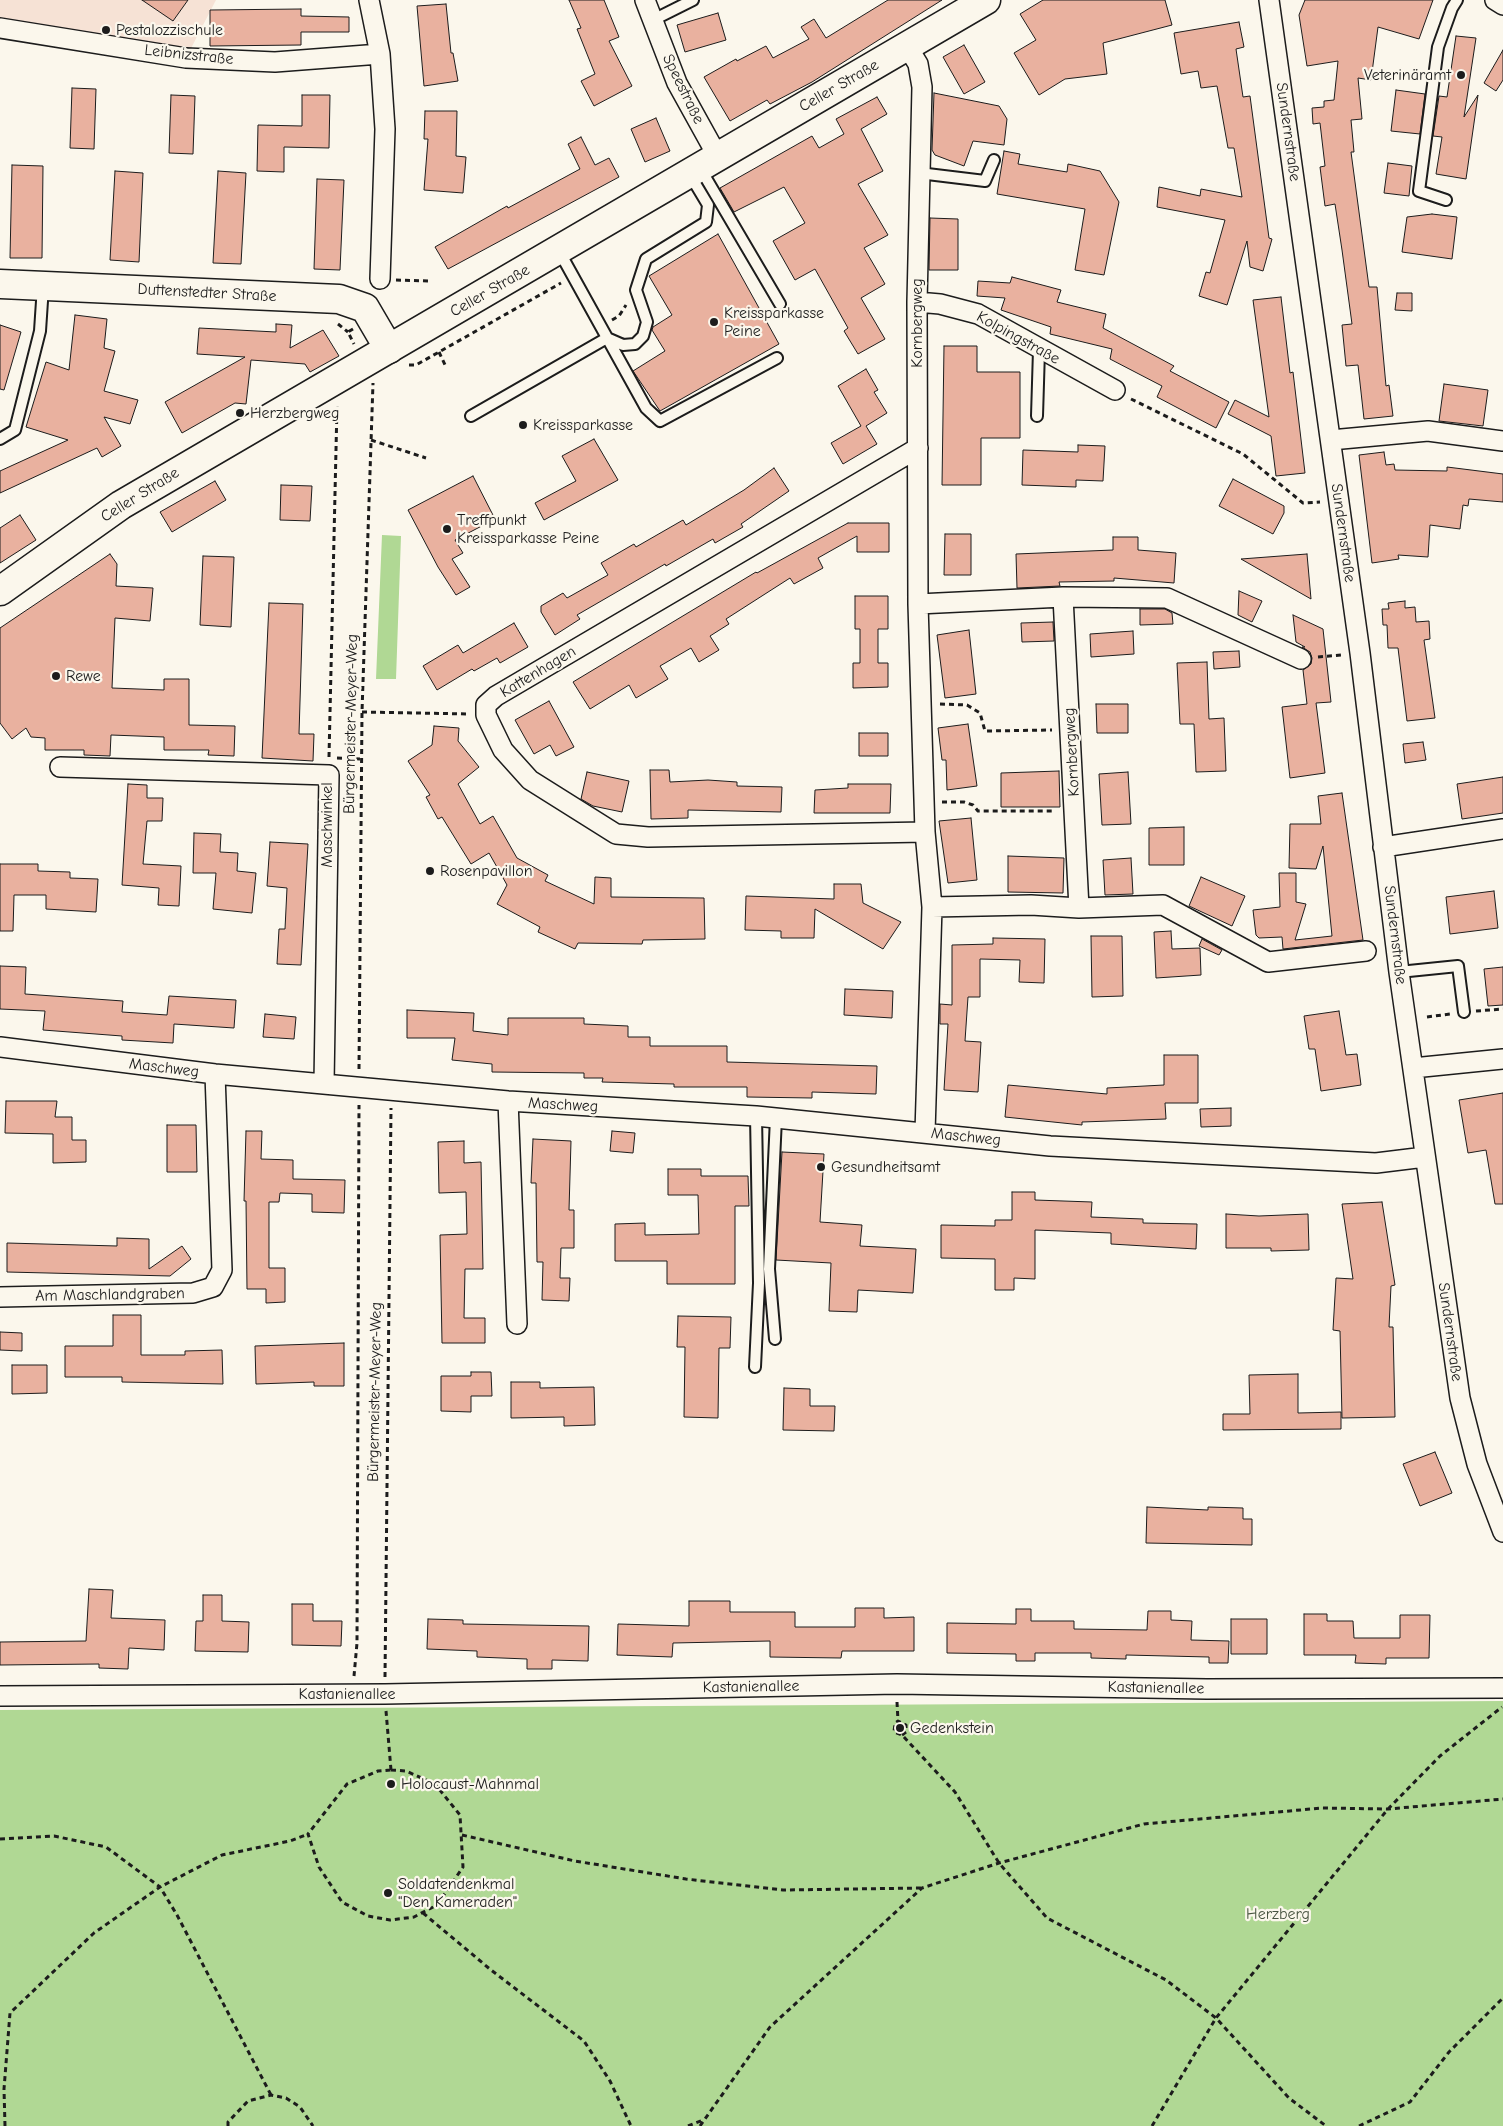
<!DOCTYPE html>
<html>
<head>
<meta charset="utf-8">
<style>
	body { margin:0 }
	canvas { display:block; background:#fbf7ec }
</style>
</head>
<body>
<canvas width="1503" height="2126"></canvas>
<script>
const context = document.querySelector('canvas').getContext('2d');
context.lineJoin = 'round';
function fill(path, color) { context.fillStyle = color; context.fill(path, 'evenodd'); }
const toPath = rows => new Path2D(rows.map(r => 'M' + r).join(''));
function trace(path, color, width, dash) { context.strokeStyle = color; context.lineWidth = width; context.lineCap = dash ? 'butt' : 'round'; context.setLineDash(dash || []); context.stroke(path); }
function label(font, color, halo, rows, align = 'center') {
  context.font = font + ' "Comic Neue",sans-serif'; context.lineWidth = 4.5; context.setLineDash([]); context.textBaseline = 'middle'; context.strokeStyle = halo; context.fillStyle = color; for (const [text, x, y, turn = 0] of rows) {
    context.save(); context.translate(x, y); context.rotate((+turn || 0) * Math.PI / 180); context.textAlign = isNaN(turn) ? turn : align; if (halo) context.strokeText(text, 0, 0); context.fillText(text, 0, 0); context.restore();
  }
}
const built = toPath([
	[0,0,216,0,186,58,0,28]
]);
const green = toPath([
	[382,535,401,536,396,679,376,679],
	[1503,1701,1503,2126,0,2126,0,1710]
]);
const building = toPath([
	[142,0,188,0,173,21,142,0],
	[569,0,604,0,619,37,609,41,632,86,594,106,581,81,595,74,577,29,581,28,569,0],
	[888,0,942,0,812,82,770,104,767,100,730,121,704,77,736,59,737,61,766,46,773,58,809,39,801,27,814,19,826,38,888,0],
	[1043,0,1165,0,1172,25,1103,43,1107,74,1065,79,1039,95,1014,53,1036,40,1020,14,1043,0],
	[1305,0,1433,0,1419,39,1378,27,1371,80,1358,78,1362,119,1351,120,1354,152,1351,152,1369,287,1377,287,1386,386,1389,385,1393,416,1364,419,1358,365,1346,366,1342,325,1352,324,1342,250,1335,204,1325,206,1320,167,1325,166,1320,123,1313,124,1312,108,1324,107,1324,101,1334,100,1338,61,1307,66,1299,15,1305,0],
	[446,4,451,53,453,53,458,81,424,86,417,6,446,4],
	[301,9,301,16,349,17,349,32,301,32,301,45,210,46,210,10,301,9],
	[718,13,726,40,685,52,677,25,718,13],
	[1239,22,1244,47,1236,49,1243,97,1250,96,1269,238,1272,239,1263,271,1250,267,1247,241,1227,305,1199,296,1206,272,1210,273,1225,220,1157,207,1159,187,1200,196,1201,189,1242,197,1234,148,1228,148,1217,86,1201,88,1198,71,1181,74,1174,33,1239,22],
	[1456,36,1476,38,1464,117,1478,95,1466,179,1436,174,1442,137,1433,136,1439,96,1447,97,1456,36],
	[964,45,985,82,964,94,943,57,964,45],
	[1503,50,1503,80,1496,91,1484,83,1503,50],
	[72,88,96,89,94,149,70,148,72,88],
	[1396,90,1425,94,1420,134,1391,131,1396,90],
	[934,93,999,106,1007,119,1004,145,973,141,964,166,935,155,932,150,934,93],
	[171,95,195,96,193,154,169,153,171,95],
	[302,95,330,95,329,148,284,147,284,172,257,171,258,125,302,126,302,95],
	[877,97,887,114,861,129,883,171,858,184,888,235,864,248,885,284,861,298,885,339,858,354,844,331,848,328,815,269,795,280,773,241,805,223,784,187,734,212,720,188,812,136,819,148,844,134,836,119,877,97],
	[425,111,457,111,456,156,466,157,463,193,424,190,428,139,424,139,425,111],
	[656,118,670,151,645,162,631,129,656,118],
	[581,137,595,165,609,158,619,177,448,269,435,247,507,206,508,208,580,169,568,144,581,137],
	[1004,151,1020,154,1018,164,1067,172,1068,164,1100,171,1119,202,1104,275,1075,270,1085,209,997,194,1004,151],
	[1388,163,1412,166,1409,196,1384,193,1388,163],
	[12,165,43,166,42,258,10,258,12,165],
	[115,171,143,173,139,262,110,260,115,171],
	[218,171,246,173,241,264,213,263,218,171],
	[317,179,344,180,340,270,314,269,317,179],
	[1432,214,1457,217,1452,259,1402,252,1407,217,1432,214],
	[930,218,958,219,958,270,929,270,930,218],
	[718,234,779,344,660,411,633,371,665,351,652,330,653,327,672,315,649,276,718,234],
	[1012,277,1061,290,1057,302,1106,314,1103,328,1174,366,1170,371,1229,402,1216,428,1157,397,1162,386,1110,359,1112,349,1050,334,1051,327,1001,310,1005,298,977,296,978,281,1010,283,1012,277],
	[1397,293,1412,293,1412,311,1395,310,1397,293],
	[1281,297,1290,373,1293,372,1305,473,1276,476,1271,436,1228,414,1235,400,1269,417,1253,300,1281,297],
	[75,315,107,319,104,348,115,351,104,391,138,400,130,424,104,417,121,446,102,457,97,448,0,493,0,471,68,440,26,427,46,362,69,370,75,315],
	[276,324,292,325,290,348,323,330,339,356,310,372,305,364,251,360,246,404,235,403,182,433,165,402,245,357,197,354,199,328,276,332,276,324],
	[0,325,21,332,4,390,0,389,0,325],
	[944,346,977,346,977,372,1020,372,1020,438,981,438,981,485,942,485,944,346],
	[866,369,878,390,874,392,887,413,866,426,877,444,843,464,831,443,861,426,838,386,866,369],
	[1444,384,1488,390,1483,426,1439,421,1444,384],
	[594,439,618,480,544,520,535,503,576,481,562,456,594,439],
	[1078,445,1105,446,1103,481,1076,480,1076,487,1022,485,1023,450,1078,452,1078,445],
	[1384,452,1386,465,1394,464,1395,470,1447,471,1447,467,1503,474,1503,502,1469,499,1468,506,1463,505,1460,529,1430,525,1428,557,1398,555,1399,559,1372,563,1359,455,1384,452],
	[774,468,789,491,741,524,743,527,715,543,713,539,666,566,665,564,577,615,580,619,555,635,541,612,541,606,563,593,567,598,608,575,601,563,634,544,636,547,683,520,686,525,744,490,774,468],
	[473,476,495,519,455,540,463,553,452,559,470,587,456,595,438,567,408,510,473,476],
	[1233,479,1284,506,1284,513,1273,534,1219,506,1233,479],
	[215,481,226,500,172,532,160,512,215,481],
	[281,485,312,486,310,521,280,520,281,485],
	[20,515,36,540,0,563,0,528,20,515],
	[848,523,889,523,889,552,857,552,857,536,818,558,823,568,794,584,790,578,726,619,729,624,710,636,719,650,699,662,691,648,660,666,668,679,636,698,629,685,590,709,573,682,756,572,757,573,848,523],
	[945,534,971,534,971,575,944,575,945,534],
	[1113,537,1138,537,1138,550,1176,553,1174,583,1114,578,1114,581,1059,582,1060,586,1017,588,1016,554,1113,550,1113,537],
	[110,554,117,564,116,586,153,588,150,621,115,618,112,688,164,690,164,679,189,679,189,725,235,726,234,756,208,755,209,750,164,750,164,737,111,735,110,756,84,755,84,750,45,750,45,738,31,737,26,728,12,739,0,723,0,628,110,554],
	[1307,554,1311,599,1241,559,1307,554],
	[203,556,234,557,231,627,200,625,203,556],
	[1239,591,1262,601,1252,622,1238,615,1239,591],
	[855,596,888,596,888,629,878,629,878,663,888,663,888,687,853,688,853,663,860,663,860,629,855,629,855,596],
	[1405,601,1405,608,1415,607,1416,622,1429,621,1430,639,1424,640,1435,718,1407,721,1398,648,1388,648,1387,625,1383,625,1382,609,1389,609,1388,603,1405,601],
	[269,603,303,604,299,734,314,734,313,761,262,758,269,603],
	[1140,609,1165,609,1172,613,1173,624,1140,625,1140,609],
	[1293,615,1323,629,1331,702,1316,703,1325,773,1290,778,1282,707,1307,704,1303,670,1311,664,1312,658,1310,652,1302,647,1305,647,1296,642,1293,615],
	[1053,622,1054,641,1022,642,1021,623,1053,622],
	[514,623,528,647,500,663,497,658,474,671,472,669,437,690,423,666,458,645,463,653,514,623],
	[969,630,976,694,945,698,937,635,969,630],
	[1133,631,1134,654,1091,657,1090,634,1133,631],
	[1239,651,1240,667,1214,669,1213,652,1239,651],
	[1207,662,1209,719,1224,718,1226,771,1196,772,1194,724,1180,724,1177,663,1207,662],
	[549,701,574,747,556,756,550,745,534,754,515,720,549,701],
	[1096,704,1128,704,1128,733,1097,733,1096,704],
	[968,724,977,786,947,790,946,760,942,760,938,728,968,724],
	[434,726,459,728,458,741,479,767,458,784,480,824,493,816,517,858,548,875,545,881,594,904,595,877,611,878,611,897,704,898,705,939,643,940,642,944,578,943,575,949,538,932,540,927,497,904,507,885,489,853,471,864,442,817,438,819,426,797,430,795,408,761,432,745,434,726],
	[859,733,888,733,888,756,859,756,859,733],
	[1423,742,1426,760,1405,763,1403,744,1423,742],
	[650,770,669,770,670,782,708,780,737,782,737,786,782,787,781,812,688,810,688,818,651,819,650,770],
	[1059,771,1060,807,1001,807,1001,773,1059,771],
	[587,772,629,781,622,812,593,806,581,799,587,772],
	[1128,772,1131,824,1102,825,1099,774,1128,772],
	[1503,777,1503,813,1462,819,1457,784,1503,777],
	[128,784,147,785,147,798,163,798,162,821,147,821,143,864,181,866,179,906,158,905,159,888,122,885,128,784],
	[848,784,891,784,890,813,814,813,815,790,848,788,848,784],
	[1342,793,1363,940,1283,949,1282,937,1259,938,1256,935,1253,910,1280,907,1279,873,1296,873,1296,902,1306,904,1295,940,1332,936,1323,846,1316,869,1289,868,1290,824,1321,824,1318,796,1342,793],
	[971,818,977,880,948,883,939,821,971,818],
	[1184,827,1184,865,1149,865,1149,828,1184,827],
	[194,833,221,834,220,852,238,853,237,871,256,873,252,913,213,909,216,873,193,873,194,833],
	[270,842,308,844,301,965,277,964,279,929,285,929,287,888,267,886,270,842],
	[1008,856,1064,858,1063,893,1008,892,1008,856],
	[1131,858,1133,894,1105,895,1103,860,1131,858],
	[0,864,38,864,38,871,70,872,70,878,98,879,96,912,46,909,46,895,14,895,13,931,0,931,0,864],
	[1201,877,1245,896,1232,926,1189,906,1201,877],
	[834,884,861,884,863,903,901,922,883,949,815,909,814,938,781,938,781,931,745,930,746,896,834,899,834,884],
	[1494,891,1498,928,1450,934,1446,897,1494,891],
	[1171,931,1172,949,1200,948,1201,975,1156,978,1154,932,1171,931],
	[1091,936,1122,936,1123,996,1092,997,1091,936],
	[993,938,1045,939,1044,983,1019,982,1020,960,980,959,980,997,968,997,965,1041,981,1042,978,1092,944,1090,948,1024,940,1024,940,1004,952,1005,952,945,993,944,993,938],
	[1202,939,1222,950,1219,955,1199,946,1202,939],
	[0,966,26,967,25,994,123,1001,122,1012,167,1015,169,996,236,1000,234,1028,174,1024,173,1043,122,1040,122,1036,43,1030,45,1011,0,1009,0,966],
	[1503,967,1503,1005,1488,1006,1484,969,1503,967],
	[845,989,893,991,892,1018,844,1015,845,989],
	[407,1010,474,1013,473,1031,508,1035,508,1018,584,1018,584,1024,628,1026,628,1037,650,1037,650,1046,727,1046,727,1062,877,1066,876,1094,812,1092,812,1098,747,1097,747,1087,674,1087,674,1084,602,1082,603,1078,584,1078,584,1073,492,1072,492,1064,452,1060,455,1038,407,1038,407,1010],
	[1339,1011,1346,1055,1357,1054,1361,1085,1321,1091,1315,1049,1309,1049,1304,1016,1339,1011],
	[265,1014,296,1017,294,1039,263,1037,265,1014],
	[1164,1055,1198,1055,1198,1103,1165,1103,1166,1119,1082,1122,1082,1125,1005,1117,1008,1085,1107,1094,1107,1088,1164,1085,1164,1055],
	[1503,1093,1503,1204,1495,1204,1486,1150,1468,1153,1459,1100,1503,1093],
	[6,1101,57,1101,55,1117,72,1117,72,1140,86,1140,86,1162,53,1163,53,1134,5,1133,6,1101],
	[1231,1108,1231,1126,1201,1127,1200,1109,1231,1108],
	[167,1125,196,1125,197,1172,167,1172,167,1125],
	[246,1131,262,1131,261,1159,293,1160,293,1179,345,1180,344,1213,312,1212,312,1194,280,1193,279,1202,269,1202,269,1268,285,1268,285,1302,266,1303,266,1289,247,1289,246,1201,244,1201,246,1131],
	[612,1131,635,1133,633,1153,610,1151,612,1131],
	[533,1139,571,1141,569,1210,574,1210,574,1248,561,1248,560,1278,570,1278,569,1301,542,1300,543,1262,537,1262,536,1183,531,1183,533,1139],
	[464,1141,464,1163,481,1162,483,1269,465,1269,464,1318,485,1318,485,1343,442,1343,440,1235,467,1234,466,1192,439,1193,438,1142,464,1141],
	[782,1152,824,1154,820,1222,862,1225,860,1246,916,1249,913,1293,858,1290,857,1312,829,1311,831,1263,776,1260,782,1152],
	[668,1169,701,1169,701,1176,748,1176,749,1206,735,1206,735,1284,667,1284,667,1261,615,1261,615,1224,645,1223,645,1235,699,1234,698,1195,668,1195,668,1169],
	[1012,1192,1035,1192,1035,1200,1092,1202,1091,1217,1143,1219,1143,1223,1197,1224,1196,1249,1111,1244,1111,1233,1035,1230,1035,1279,1014,1278,1014,1290,995,1290,995,1259,941,1258,941,1225,995,1226,995,1220,1012,1220,1012,1192],
	[1382,1202,1395,1285,1391,1286,1389,1327,1393,1327,1395,1417,1342,1418,1340,1331,1333,1330,1336,1278,1353,1279,1342,1204,1382,1202],
	[1226,1214,1259,1216,1308,1214,1309,1250,1271,1251,1271,1248,1226,1248,1226,1214],
	[117,1238,149,1239,149,1269,182,1246,191,1259,170,1276,7,1272,7,1243,117,1246,117,1238],
	[113,1315,141,1315,141,1355,185,1355,185,1351,222,1350,223,1384,122,1382,122,1377,65,1377,65,1346,113,1346,113,1315],
	[678,1316,731,1317,730,1348,719,1348,718,1418,684,1417,685,1347,677,1347,678,1316],
	[0,1332,22,1333,22,1351,0,1350,0,1332],
	[344,1343,344,1386,314,1386,314,1382,256,1384,255,1346,344,1343],
	[12,1365,47,1365,47,1393,12,1394,12,1365],
	[471,1372,491,1372,492,1396,471,1396,471,1412,441,1411,441,1376,471,1376,471,1372],
	[1298,1374,1298,1413,1341,1412,1341,1429,1223,1430,1223,1414,1250,1414,1249,1375,1298,1374],
	[511,1382,540,1382,540,1388,594,1387,595,1425,564,1426,564,1417,511,1418,511,1382],
	[784,1388,810,1389,810,1406,835,1406,834,1431,783,1430,784,1388],
	[1435,1452,1452,1493,1420,1506,1403,1464,1435,1452],
	[1147,1507,1208,1510,1208,1507,1243,1508,1243,1519,1252,1519,1252,1545,1146,1543,1147,1507],
	[89,1589,113,1590,111,1618,165,1620,164,1650,129,1648,128,1669,99,1668,99,1664,0,1665,0,1642,86,1641,89,1589],
	[203,1595,222,1595,222,1621,249,1622,248,1652,195,1651,196,1621,203,1621,203,1595],
	[689,1601,730,1601,730,1612,795,1612,795,1627,855,1627,855,1608,884,1608,884,1618,914,1617,914,1651,842,1651,841,1658,770,1657,770,1641,673,1643,672,1657,617,1655,618,1624,689,1626,689,1601],
	[292,1604,313,1604,313,1621,342,1621,341,1646,292,1645,292,1604],
	[1016,1609,1031,1609,1031,1621,1074,1621,1074,1629,1147,1630,1148,1611,1171,1611,1171,1620,1192,1621,1191,1640,1229,1641,1228,1663,1209,1663,1209,1657,1126,1655,1126,1659,1091,1658,1091,1653,1035,1653,1035,1661,1016,1661,1016,1654,947,1653,947,1623,1016,1624,1016,1609],
	[1304,1614,1327,1614,1327,1621,1353,1621,1354,1638,1400,1638,1400,1615,1430,1615,1429,1658,1386,1658,1386,1664,1355,1663,1356,1655,1304,1655,1304,1614],
	[428,1619,463,1620,463,1624,589,1626,588,1661,552,1660,552,1669,527,1669,527,1659,477,1657,477,1651,427,1649,428,1619],
	[1231,1619,1267,1619,1267,1654,1231,1654,1231,1619]
]);
const path = toPath([
	[396,280,428,281],
	[612,320,619,316,626,305],
	[338,324,348,332],
	[353,329,348,332,354,344],
	[439,352,446,367],
	[409,365,416,365,561,283],
	[1131,399,1243,454,1303,503,1320,502],
	[371,440,426,458],
	[1318,657,1342,655],
	[940,704,967,705,980,713,985,731,1052,730],
	[362,712,468,714],
	[329,757,337,406],
	[337,758,362,759],
	[942,802,964,802,973,805,978,811,1055,811],
	[1476,1011,1503,1009],
	[1427,1017,1450,1014],
	[359,1069,362,712,373,383],
	[354,1676,357,1643,359,1105],
	[385,1677,391,1108],
	[897,1702,898,1721],
	[386,1711,391,1770],
	[902,1735,906,1732,906,1725,898,1721,895,1723,894,1732,902,1735,955,1792,999,1863,1047,1918,1166,1980,1216,2018,1289,2098,1326,2126],
	[391,1770,406,1771,435,1784,460,1815,463,1867,437,1905,414,1917,390,1920,368,1916,342,1902,319,1867,308,1834,347,1784,378,1771,391,1770],
	[462,1835,575,1861,686,1879,783,1890,922,1888],
	[0,1839,54,1836,106,1847,160,1887,177,1915,271,2095],
	[423,1913,491,1970,584,2041,610,2081,631,2126],
	[5,2126,4,2089,10,2013,94,1933,160,1887,222,1855,290,1841,308,1834],
	[228,2126,228,2122,248,2101,271,2095,286,2098,300,2107,313,2126],
	[688,2126,703,2120],
	[700,2126,770,2027,922,1888,999,1863,1144,1824,1322,1808,1388,1809,1503,1799],
	[1152,2126,1216,2018,1388,1809,1440,1756,1502,1707],
	[1359,2126,1410,2102,1449,2052,1503,1998]
]);
const lane = toPath([
	[653,20,693,0],
	[700,168,780,304],
	[919,173,985,181,994,160],
	[1446,200,1419,191,1438,47,1452,8,1457,0],
	[559,251,646,408,660,421,777,358],
	[471,416,607,338,623,345,635,344,643,336,647,322,636,290,646,259,706,222,708,205,690,175],
	[1037,416,1039,350],
	[0,439,15,430,40,331,43,286],
	[1399,972,1458,966,1464,1012],
	[775,1339,769,1269,776,1118],
	[755,1367,759,1283,756,1116]
]);
const street = toPath([
	[369,0,380,54,385,129,380,279],
	[645,0,677,83,718,157],
	[1269,0,1360,653,1399,972,1460,1398,1477,1464,1503,1532],
	[1495,0,1503,5],
	[0,28,186,58,275,62,380,54],
	[907,46,918,64,922,87,917,302,918,604,925,832,932,907,925,1132],
	[917,302,940,304,978,314,1115,390],
	[1331,440,1428,431,1503,441],
	[918,448,496,696,486,705,486,715,503,750,530,780,616,834,648,837,925,832],
	[1063,597,1167,598,1301,659],
	[918,604,1063,597,1079,908,1031,905,932,907],
	[60,767,329,775,324,1083],
	[1383,847,1503,829],
	[1079,908,1163,905,1268,962,1366,951],
	[0,1047,215,1074,508,1101,756,1116,1050,1146,1376,1163,1425,1157],
	[1413,1068,1503,1059],
	[508,1101,517,1324],
	[0,1297,193,1293,213,1287,222,1270,215,1074],
	[0,1696,385,1694,897,1684,1207,1689,1503,1688]
]);
const secondary = toPath([
	[0,284,339,299,365,308,389,349]
]);
const primary = toPath([
	[0,591,121,505,986,0]
]);
const markers = [
	[106,30,5,"#1c1c1c"],
	[1461,75,5,"#1c1c1c"],
	[714,322,5,"#1c1c1c"],
	[240,413,5,"#1c1c1c"],
	[523,425,5,"#1c1c1c"],
	[447,529,5,"#1c1c1c"],
	[56,676,5,"#1c1c1c"],
	[430,871,5,"#1c1c1c"],
	[821,1167,5,"#1c1c1c"],
	[900,1728,5,"#1c1c1c"],
	[391,1784,5,"#1c1c1c"],
	[388,1893,5,"#1c1c1c"]
];
const poiNames = [
	["Pestalozzischule",116,30],
	["Veterinäramt",1451,75,"right"],
	["Kreissparkasse",724,313],
	["Peine",724,331],
	["Herzbergweg",250,413],
	["Kreissparkasse",533,425],
	["Treffpunkt",457,520],
	["Kreissparkasse Peine",457,538],
	["Rewe",66,676],
	["Rosenpavillon",440,871],
	["Gesundheitsamt",831,1167],
	["Gedenkstein",910,1728],
	["Holocaust-Mahnmal",401,1784],
	["Soldatendenkmal",398,1884],
	["\"Den Kameraden\"",398,1902]
];
const streetNames = [
	["Leibnizstraße",189,55,6],
	["Celler Straße",839,86,-30],
	["Speestraße",683,89,64],
	["Sundernstraße",1288,132,82],
	["Celler Straße",490,291,-30],
	["Duttenstedter Straße",207,293,3],
	["Kornbergweg",917,323,-90],
	["Kolpingstraße",1018,338,29],
	["Celler Straße",140,495,-32],
	["Sundernstraße",1343,533,82],
	["Kattenhagen",538,672,-31],
	["Bürgermeister-Meyer-Weg",351,724,-89],
	["Kornbergweg",1072,752,-93],
	["Maschwinkel",327,825,-90],
	["Sundernstraße",1395,935,83],
	["Maschweg",164,1068,7],
	["Maschweg",563,1105,3],
	["Maschweg",966,1137,6],
	["Am Maschlandgraben",110,1295,-1],
	["Sundernstraße",1450,1332,82],
	["Bürgermeister-Meyer-Weg",375,1392,-89],
	["Kastanienallee",751,1687,-1],
	["Kastanienallee",1156,1688,1],
	["Kastanienallee",347,1694]
];
const parkNames = [
	["Herzberg",1278,1914]
];
fill(built, '#f6e2d5');
fill(green, '#b0d894');
fill(building, '#e9b19f');
trace(building, '#1c1c1c', 1);
trace(lane, '#1c1c1c', 14);
trace(street, '#1c1c1c', 22);
trace(secondary, '#1c1c1c', 31);
trace(primary, '#1c1c1c', 31);
trace(path, '#1c1c1c', 3, [5, 4]);
trace(lane, '#fbf7ec', 10);
trace(street, '#fbf7ec', 19);
trace(secondary, '#fbf7ec', 28);
trace(primary, '#fbf7ec', 28);
for (const [x, y, r, color] of markers) { const dot = new Path2D(); dot.arc(x, y, r, 0, 2 * Math.PI); context.fillStyle = color; context.fill(dot); trace(dot, '#fbf7ec', 2); }
label('16px', '#1c1c1c', '#fbf7ec', poiNames, 'left');
label('16px', '#1c1c1c', '#fbf7ec', streetNames);
label('16px', '#485440', '#fbf7ec', parkNames);
</script>
</body>
</html>
